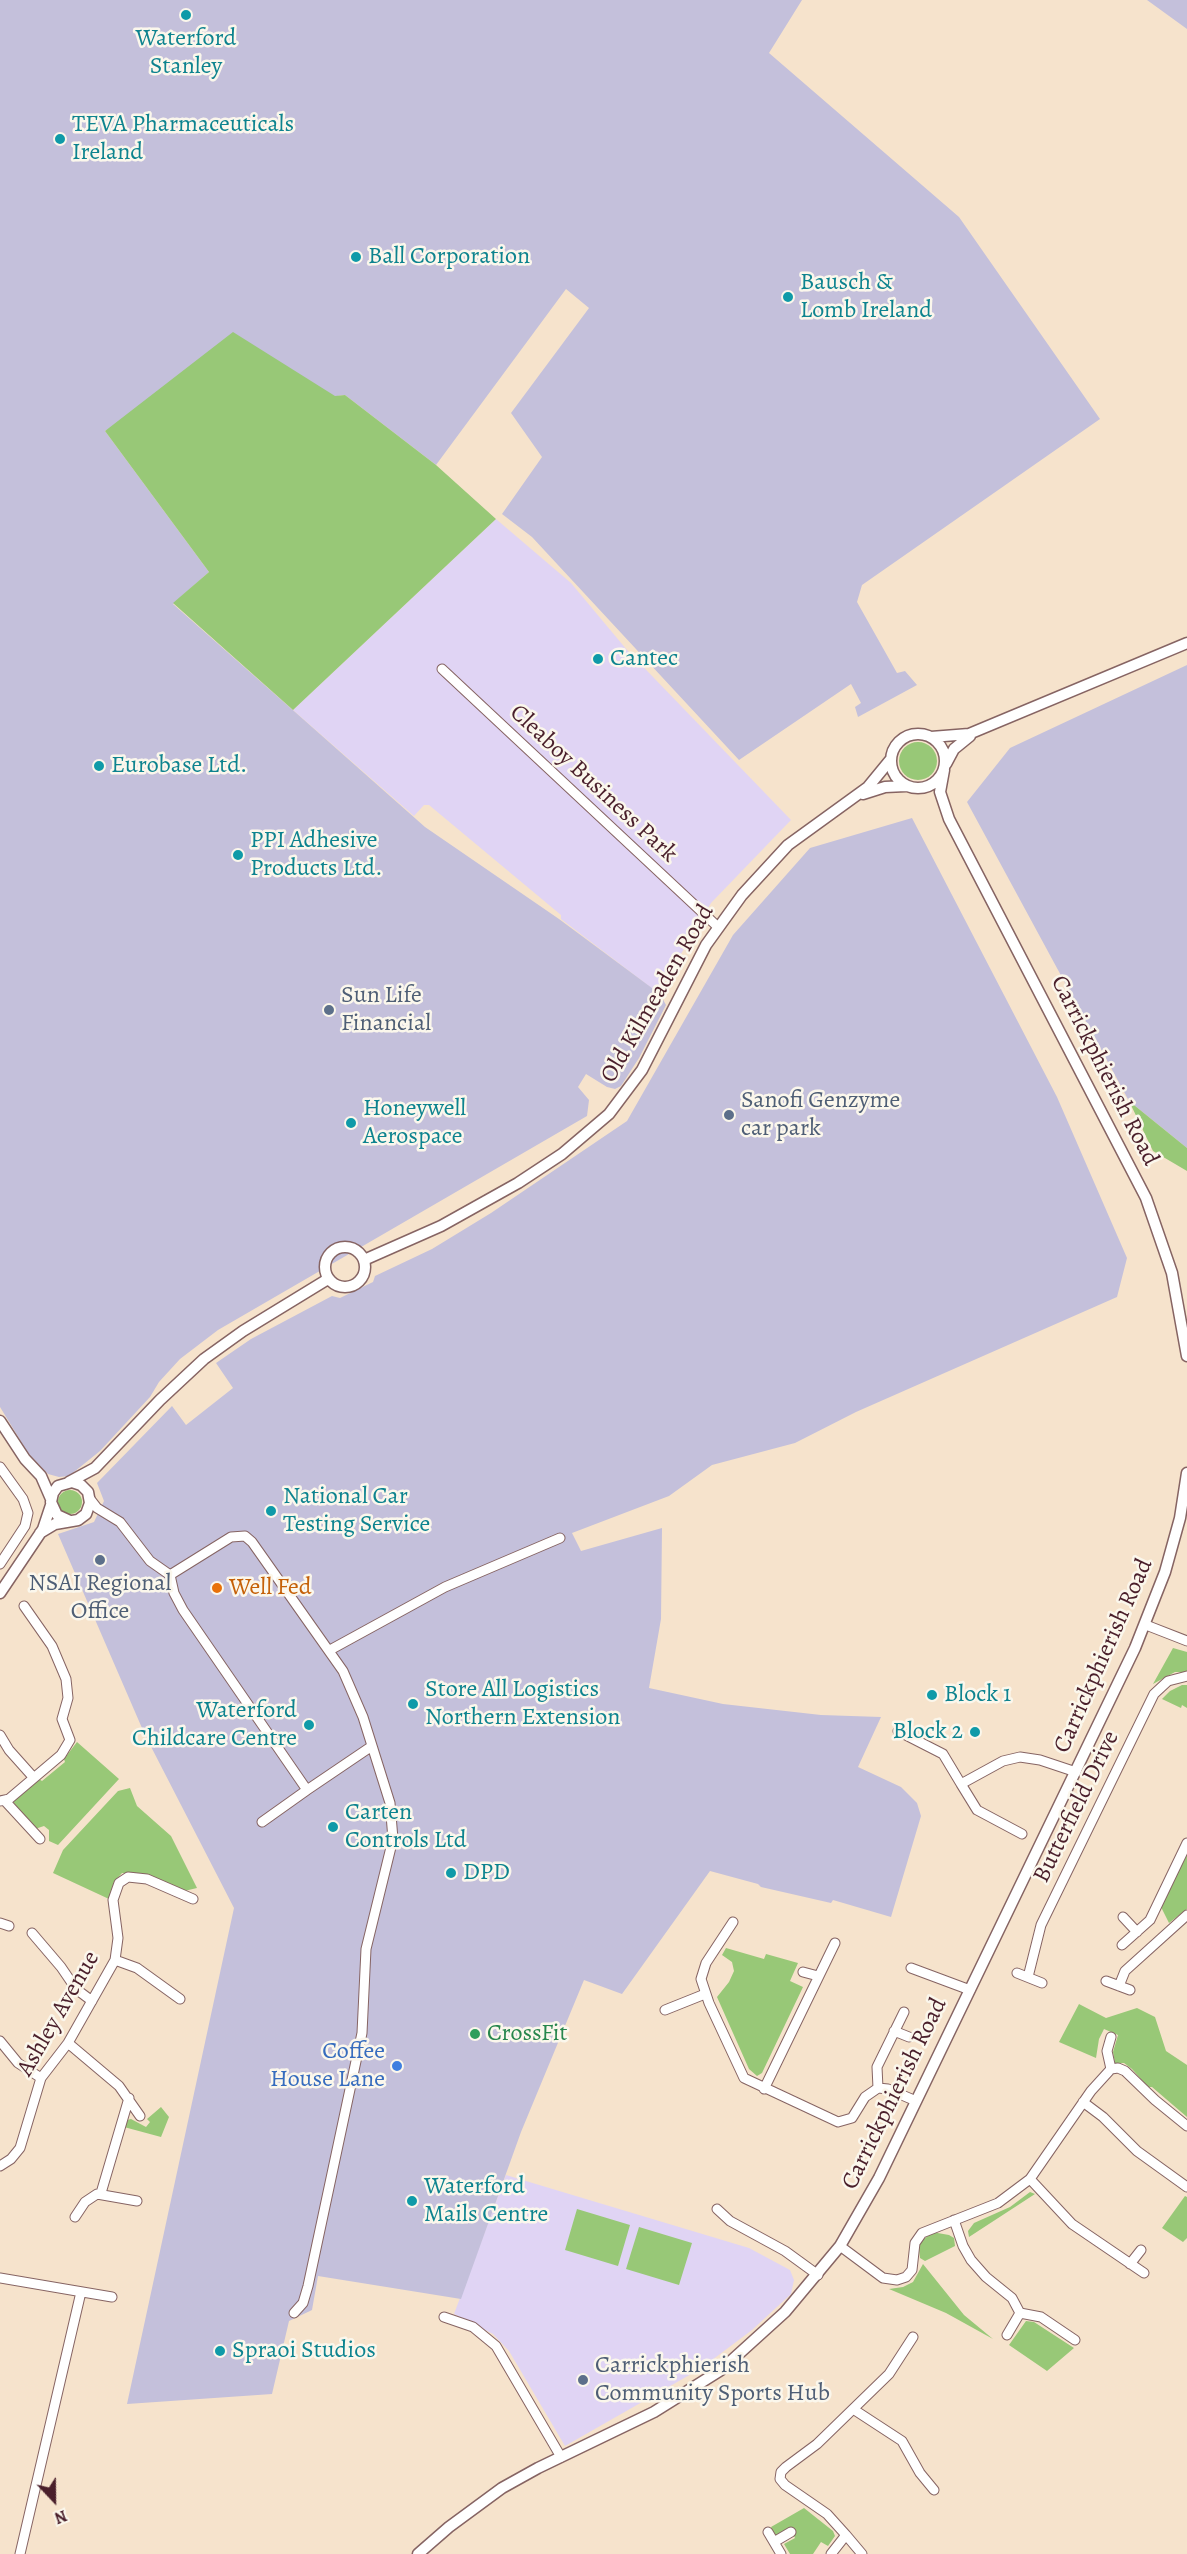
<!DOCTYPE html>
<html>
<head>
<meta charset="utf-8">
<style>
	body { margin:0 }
	#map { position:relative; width:1187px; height:2554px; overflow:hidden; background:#f6e3cc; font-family:Alegreya,serif }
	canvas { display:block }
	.north { position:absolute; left:24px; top:2470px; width:60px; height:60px; -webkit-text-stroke:4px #fbf7ec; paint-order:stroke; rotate:158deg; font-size:16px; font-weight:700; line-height:24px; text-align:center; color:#4a1f2b }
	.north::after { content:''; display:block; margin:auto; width:21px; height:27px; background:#4a1f2b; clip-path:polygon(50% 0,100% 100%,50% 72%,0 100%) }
</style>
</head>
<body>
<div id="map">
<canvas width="1187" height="2554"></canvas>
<div class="north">N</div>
</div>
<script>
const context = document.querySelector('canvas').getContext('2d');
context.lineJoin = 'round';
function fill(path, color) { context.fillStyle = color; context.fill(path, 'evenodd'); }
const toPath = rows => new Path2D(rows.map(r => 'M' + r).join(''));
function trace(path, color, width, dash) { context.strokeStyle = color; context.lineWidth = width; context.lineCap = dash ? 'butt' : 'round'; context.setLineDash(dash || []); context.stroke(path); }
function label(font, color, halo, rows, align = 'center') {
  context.font = font + ' Alegreya,serif'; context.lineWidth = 5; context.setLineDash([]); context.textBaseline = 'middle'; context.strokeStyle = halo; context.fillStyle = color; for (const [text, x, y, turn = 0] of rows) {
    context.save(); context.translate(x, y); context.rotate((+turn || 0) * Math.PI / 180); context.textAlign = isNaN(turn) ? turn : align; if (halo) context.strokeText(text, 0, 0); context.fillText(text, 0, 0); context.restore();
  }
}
const built = toPath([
	[496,519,571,583,627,650,791,820,711,903,658,993,561,919,561,915,429,805,424,805,414,816,293,710],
	[506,2175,749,2248,790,2270,794,2280,791,2294,752,2330,700,2369,565,2446,509,2351,493,2334,454,2314]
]);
const industrial = toPath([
	[0,0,802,0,769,53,959,217,1100,419,862,585,857,602,897,673,905,671,917,685,858,717,855,707,861,703,851,684,739,760,532,537,502,514,542,457,511,413,589,308,566,289,436,465,345,395,115,425,105,431,209,572,173,604,425,827,559,919,660,994,666,1005,639,1058,621,1086,615,1089,607,1087,586,1074,578,1087,589,1100,587,1116,218,1330,180,1359,159,1382,150,1397,100,1451,69,1476,59,1477,48,1474,28,1453,0,1407],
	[1148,0,1187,0,1187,29,1147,0],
	[1187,665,1187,1148,1129,1101,967,802,1010,748],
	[912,818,1057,1097,1127,1258,1117,1297,856,1412,795,1443,712,1465,669,1496,572,1533,581,1551,662,1528,661,1619,649,1688,723,1704,821,1715,881,1717,858,1767,901,1787,917,1803,921,1816,891,1917,833,1900,831,1903,761,1887,758,1884,710,1871,622,1994,584,1980,521,2132,461,2299,318,2276,312,2310,289,2321,272,2394,127,2404,234,1908,145,1735,58,1534,94,1522,104,1501,97,1483,172,1406,186,1425,233,1388,216,1363,251,1339,332,1296,340,1298,373,1282,375,1276,432,1249,491,1213,627,1121,733,935,810,848]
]);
const green = toPath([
	[233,332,335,396,345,395,436,465,496,519,293,710,173,603,209,572,105,431],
	'899 761a19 19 0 1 1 38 0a19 19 0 1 1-38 0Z',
	[1129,1101,1187,1148,1187,1171,1153,1151],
	'58 1502a12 12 0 1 1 24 0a12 12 0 1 1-24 0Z',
	[1173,1648,1187,1652,1187,1672,1175,1672,1153,1684],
	[1182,1685,1187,1685,1187,1708,1182,1705,1181,1708,1162,1699,1170,1691],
	[77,1742,119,1779,58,1845,49,1841,49,1830,44,1826,35,1829,13,1802,39,1779,42,1781,65,1762,64,1759],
	[130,1788,137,1806,171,1836,197,1888,180,1892,153,1877,122,1873,114,1882,109,1899,53,1873,63,1850,118,1791],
	[1187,1854,1187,1909,1169,1923,1161,1907],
	[726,1948,764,1959,766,1954,798,1963,790,1981,803,1987,762,2073,757,2076,749,2069,717,1997,729,1982,734,1971,732,1962,722,1955],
	[1079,2004,1106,2018,1137,2008,1155,2017,1166,2051,1187,2065,1187,2117,1152,2087,1148,2087,1132,2069,1124,2063,1115,2063,1113,2052,1118,2035,1104,2029,1099,2039,1096,2058,1059,2042],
	[161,2107,169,2117,161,2137,124,2127,127,2120,131,2119,146,2127,150,2122,147,2119],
	[1030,2192,1035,2194,969,2237,968,2231,974,2223,1010,2207],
	[1185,2196,1187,2197,1187,2238,1183,2242,1162,2228],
	[577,2209,630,2225,618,2266,565,2250],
	[639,2227,692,2243,679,2285,626,2269],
	[932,2232,949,2235,954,2238,955,2246,925,2261,920,2258,919,2248,921,2242],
	[923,2264,964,2315,993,2339,946,2313,889,2289,903,2287,913,2282],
	[1026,2321,1034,2322,1074,2348,1047,2371,1009,2345],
	[804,2508,833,2531,835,2536,828,2546,821,2542,813,2554,790,2554,784,2544,795,2538,791,2530,776,2536,771,2527]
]);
const minor = toPath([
	[442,669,718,927],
	[0,1467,23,1499,28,1513,25,1526,0,1564],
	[90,1499,97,1508,120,1522,150,1561,170,1575,231,1537,245,1536,252,1542,343,1671,363,1717,390,1803,393,1839,366,1949,362,2033,308,2286,303,2303,294,2313],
	[170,1575,174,1593,183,1610,307,1790,372,1746],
	[1146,1625,1187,1641],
	[330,1650,445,1587,560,1538],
	[898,1731,943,1754,961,1784,1003,1761,1020,1757,1040,1760,1076,1772],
	[0,1735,9,1750,34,1778],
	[961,1784,977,1810,1022,1834],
	[0,1801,9,1799,61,1755,70,1740,62,1719,68,1698,66,1679,52,1646,24,1606],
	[5,1801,40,1839],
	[262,1822,307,1790],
	[1123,1917,1137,1932],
	[733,1922,706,1963,701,1979,709,2003,744,2078,838,2122,852,2118,865,2097,878,2088,888,2089,916,2101],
	[0,1923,9,1926],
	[32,1933,61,1967,76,1989,92,2001],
	[1122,1945,1150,1920,1187,1843],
	[115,1960,137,1968,180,1999],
	[911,1968,970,1990],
	[803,1972,818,1976],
	[1017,1973,1042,1983],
	[1028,1977,1041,1925,1154,1694,1168,1681,1187,1676],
	[1106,1981,1130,1990],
	[1119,1986,1125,1971,1187,1915],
	[665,2010,705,1994],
	[894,2031,909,2037],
	[0,2041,18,2063,41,2078],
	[68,2043,119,2086,140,2116],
	[1111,2069,1118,2068,1125,2071,1155,2100,1187,2126],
	[878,2088,877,2067,904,2012],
	[764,2089,835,1943],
	[1083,2102,1103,2117,1137,2151,1187,2187],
	[0,2166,11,2159,20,2148,41,2078,68,2043,115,1960,118,1938,113,1900,119,1883,128,1877,147,1879,193,1899],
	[1030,2179,1072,2224,1144,2273],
	[101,2193,129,2098],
	[717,2209,730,2221,785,2251,818,2275],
	[75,2217,85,2202,97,2194,137,2201],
	[954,2220,963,2246,971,2260,986,2277,1012,2298,1020,2313,1041,2317,1075,2340],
	[840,2246,883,2278,897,2280,906,2277,912,2270,915,2243,922,2233,998,2203,1030,2179,1091,2091,1111,2069,1107,2051,1111,2037],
	[1130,2264,1141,2250],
	[0,2278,112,2297],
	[444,2317,473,2327,496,2346,561,2457],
	[1007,2335,1020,2313],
	[853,2409,889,2374,913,2337],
	[768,2532,781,2554],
	[846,2535,827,2514,785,2485,780,2479,781,2472,786,2467,817,2444,853,2409,902,2441,920,2473,934,2490],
	[774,2542,791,2532],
	[20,2554,81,2292],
	[831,2554,846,2535,862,2554]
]);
const tertiary = toPath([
	'891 761a27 27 0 1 1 54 0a27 27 0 1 1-54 0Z',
	[931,737,969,734,1187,643],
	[946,764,954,749,970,736],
	[944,770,940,792,949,819,1146,1198,1172,1273,1187,1356],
	[863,794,885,787,906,786],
	'325 1267a20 20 0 1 1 40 0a20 20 0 1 1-40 0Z',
	[364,1260,441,1226,518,1183,562,1154,609,1114,642,1070,706,945,742,895,788,845,868,787,891,759],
	[0,1421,25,1459,41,1476,51,1499],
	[69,1482,95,1468,160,1400,204,1359,243,1331,328,1279],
	[40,1533,55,1524,78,1520,86,1514,90,1503,88,1492,81,1485,72,1482,58,1486,53,1493,51,1502,57,1515,70,1521],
	[0,1593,43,1529,51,1505],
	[418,2554,449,2527,502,2488,538,2468,654,2412,721,2370,785,2312,840,2246,879,2178,1135,1648,1165,1572,1180,1518,1187,1473]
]);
const markers = [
	[186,15,6,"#0f9aa8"],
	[60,139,6,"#0f9aa8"],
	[356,257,6,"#0f9aa8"],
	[788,297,6,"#0f9aa8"],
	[598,659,6,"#0f9aa8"],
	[99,766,6,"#0f9aa8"],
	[238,855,6,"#0f9aa8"],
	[329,1010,6,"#5c6f8a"],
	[729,1115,6,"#5c6f8a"],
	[351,1123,6,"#0f9aa8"],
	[271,1511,6,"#0f9aa8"],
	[100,1560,6,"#5c6f8a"],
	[217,1588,6,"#e8710a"],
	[932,1695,6,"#0f9aa8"],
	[413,1704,6,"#0f9aa8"],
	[309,1725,6,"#0f9aa8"],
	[975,1732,6,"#0f9aa8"],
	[333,1827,6,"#0f9aa8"],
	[451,1873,6,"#0f9aa8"],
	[475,2034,6,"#2e9e5b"],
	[397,2066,6,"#3f7fe0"],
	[412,2201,6,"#0f9aa8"],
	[220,2351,6,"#0f9aa8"],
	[583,2380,6,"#5c6f8a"]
];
const cultureNames = [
	["Waterford",186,39,"center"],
	["Stanley",186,67,"center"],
	["TEVA Pharmaceuticals",72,125],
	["Ireland",72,153],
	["Ball Corporation",368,257],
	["Bausch &",800,283],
	["Lomb Ireland",800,311],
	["Cantec",610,659],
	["Eurobase Ltd.",111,766],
	["PPI Adhesive",250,841],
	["Products Ltd.",250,869],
	["Honeywell",363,1109],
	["Aerospace",363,1137],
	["National Car",283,1497],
	["Testing Service",283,1525],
	["Store All Logistics",425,1690],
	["Northern Extension",425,1718],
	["Block 1",944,1695],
	["Waterford",297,1711,"right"],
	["Childcare Centre",297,1739,"right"],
	["Block 2",963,1732,"right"],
	["Carten",345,1813],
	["Controls Ltd",345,1841],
	["DPD",463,1873],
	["Waterford",424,2187],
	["Mails Centre",424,2215],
	["Spraoi Studios",232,2351]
];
const streetNames = [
	["Cleaboy Business Park",593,784,43],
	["Old Kilmeaden Road",658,994,-60],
	["Carrickphierish Road",1104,1071,63],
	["Carrickphierish Road",1104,1656,-66],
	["Butterfield Drive",1077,1807,-64],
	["Ashley Avenue",59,2014,-60],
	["Carrickphierish Road",895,2094,-64]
];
const serviceNames = [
	["Sun Life",341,996],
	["Financial",341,1024],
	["Sanofi Genzyme",741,1101],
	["car park",741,1129],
	["NSAI Regional",100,1584,"center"],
	["Office",100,1612,"center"],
	["Carrickphierish",595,2366],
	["Community Sports Hub",595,2394]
];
const foodNames = [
	["Well Fed",229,1588]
];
const leisureNames = [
	["CrossFit",487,2034]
];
const shopNames = [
	["Coffee",385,2052],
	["House Lane",385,2080]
];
fill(built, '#e0d4f4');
fill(industrial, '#c4c0db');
fill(green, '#98c877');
trace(minor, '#866463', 11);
trace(tertiary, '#866463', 13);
trace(minor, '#fff', 9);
trace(tertiary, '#fff', 10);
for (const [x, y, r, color] of markers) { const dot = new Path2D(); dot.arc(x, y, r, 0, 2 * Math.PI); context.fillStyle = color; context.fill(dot); trace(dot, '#fbf7ec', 2); }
label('24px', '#0d838f', '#fbf7ec', cultureNames, 'left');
label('24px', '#4a1f2b', '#fbf7ec', streetNames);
label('24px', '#4e5e75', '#fbf7ec', serviceNames, 'left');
label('24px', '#c56008', '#fbf7ec', foodNames, 'left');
label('24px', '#27864d', '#fbf7ec', leisureNames, 'left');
label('24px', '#366cbe', '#fbf7ec', shopNames, 'right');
</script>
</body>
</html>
